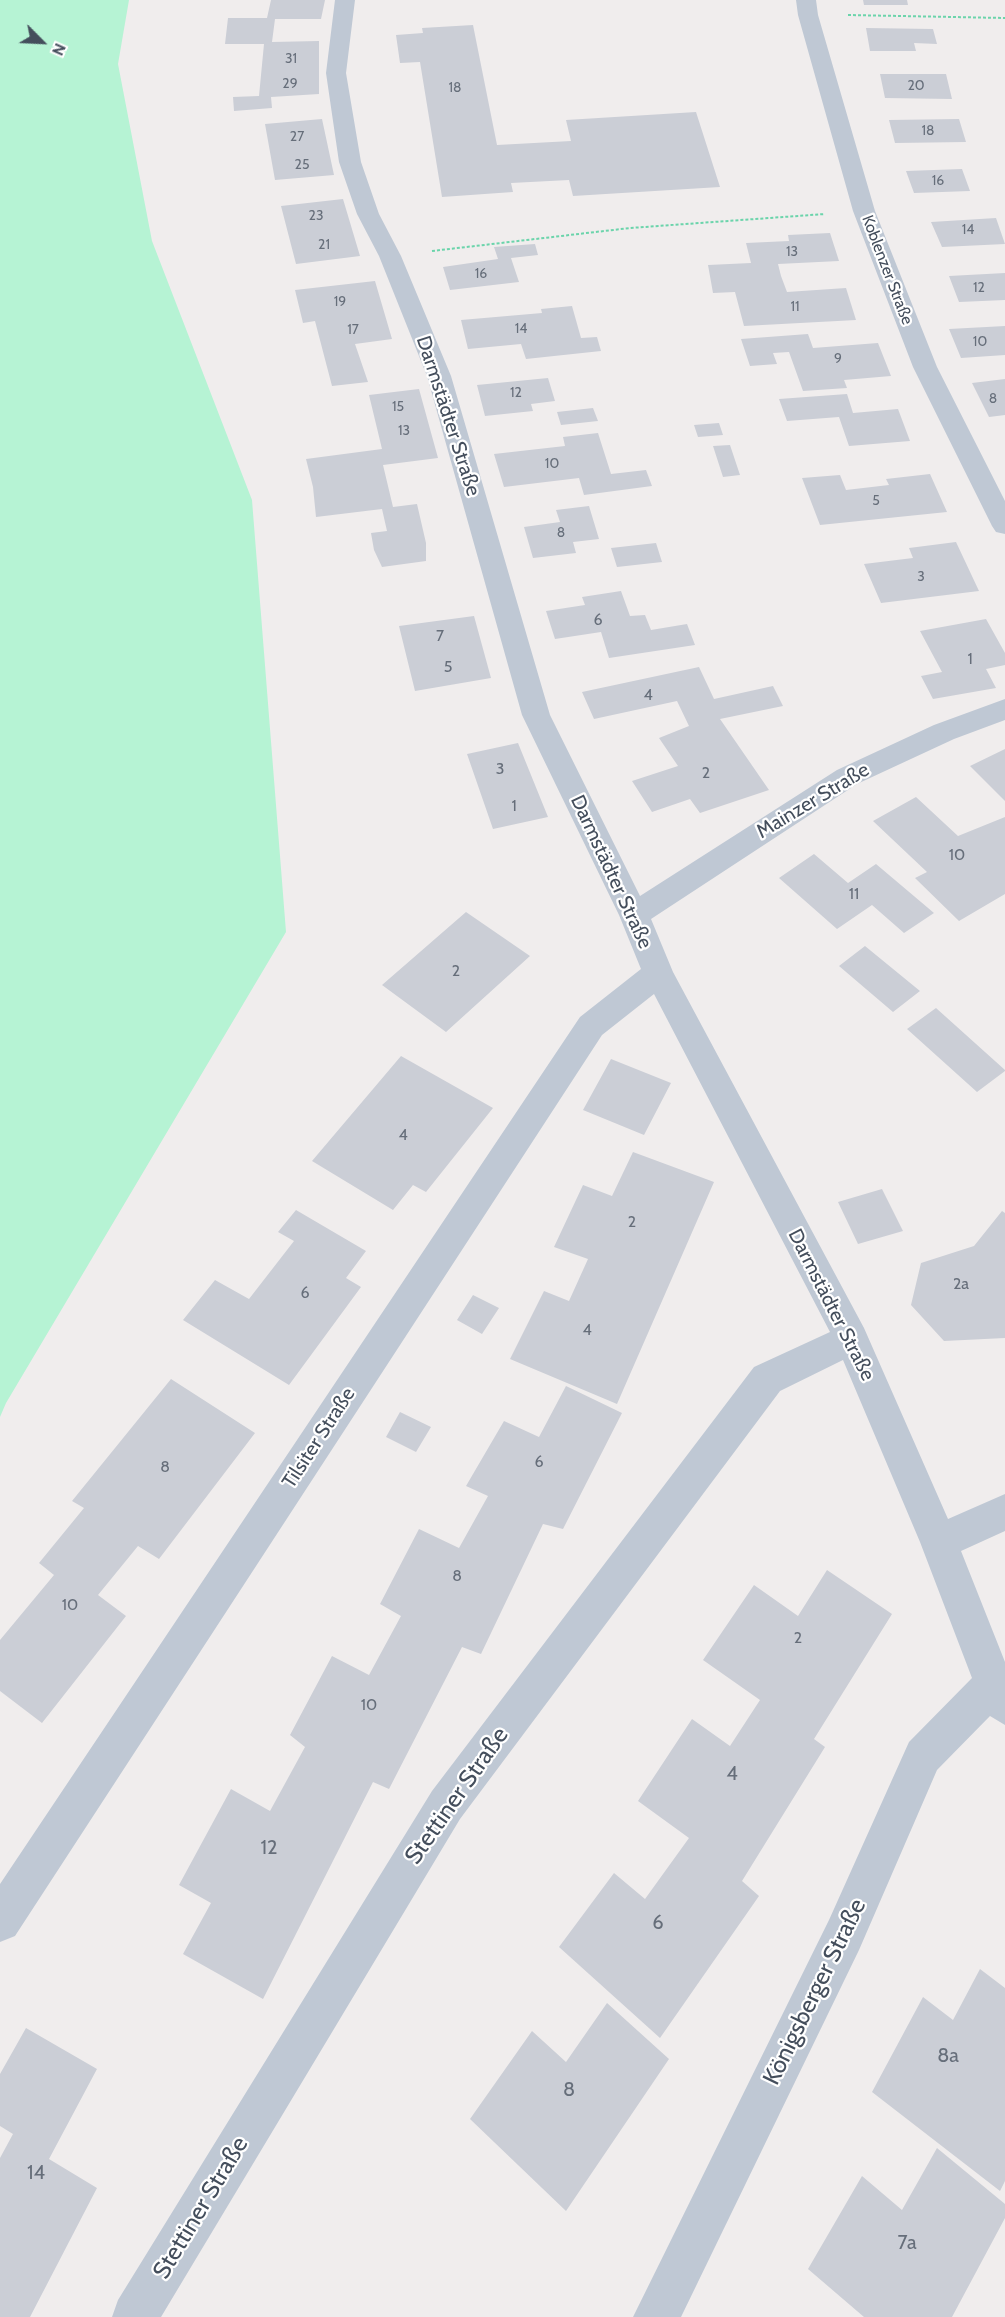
<!DOCTYPE html>
<html>
<head>
<meta charset="utf-8">
<style>
	body { margin:0 }
	#map { position:relative; width:1005px; height:2317px; overflow:hidden; background:#f0eded; font-family:Cabin,sans-serif }
	canvas { display:block }
	.north { position:absolute; left:12px; top:12px; width:60px; height:60px; -webkit-text-stroke:4px #fff; paint-order:stroke; rotate:114deg; font-size:16px; font-weight:700; line-height:24px; text-align:center; color:#444e5c }
	.north::after { content:''; display:block; margin:auto; width:21px; height:27px; background:#444e5c; clip-path:polygon(50% 0,100% 100%,50% 72%,0 100%) }
</style>
</head>
<body>
<div id="map">
<canvas width="1005" height="2317"></canvas>
<div class="north">N</div>
</div>
<script>
const context = document.querySelector('canvas').getContext('2d');
context.lineJoin = 'round';
function fill(path, color) { context.fillStyle = color; context.fill(path, 'evenodd'); }
const toPath = rows => new Path2D(rows.map(r => 'M' + r).join(''));
function trace(path, color, width, dash) { context.strokeStyle = color; context.lineWidth = width; context.lineCap = dash ? 'butt' : 'round'; context.setLineDash(dash || []); context.stroke(path); }
function label(font, color, halo, rows, align = 'center') {
  context.font = font + ' Cabin,sans-serif'; context.lineWidth = 4.5; context.setLineDash([]); context.textBaseline = 'middle'; context.strokeStyle = halo; context.fillStyle = color; for (const [text, x, y, turn = 0] of rows) {
    context.save(); context.translate(x, y); context.rotate((+turn || 0) * Math.PI / 180); context.textAlign = isNaN(turn) ? turn : align; if (halo) context.strokeText(text, 0, 0); context.fillText(text, 0, 0); context.restore();
  }
}
const green = toPath([
	[0,0,129,0,118,64,152,241,252,500,286,932,6,1403,0,1417]
]);
const building = toPath([
	[271,0,325,0,321,19,275,19,272,42,319,41,319,94,271,97,272,108,234,111,233,97,259,96,264,44,225,44,228,18,267,18],
	[863,0,907,0,908,5,864,5],
	[473,25,497,145,571,141,566,120,696,112,720,187,573,196,569,180,511,183,513,192,442,197,420,62,400,63,396,35,423,33,422,28],
	[866,28,933,29,937,44,914,43,916,51,870,51],
	[880,74,946,74,952,99,885,98],
	[322,119,334,175,275,180,265,124],
	[959,119,966,142,895,143,889,120],
	[962,169,970,191,914,193,906,171],
	[343,199,360,256,296,264,281,206],
	[996,218,1005,244,942,247,931,222],
	[830,233,839,261,778,264,781,276,787,292,846,288,856,320,744,326,735,292,713,293,708,265,751,263,746,243,789,241,788,235],
	[535,244,538,255,511,258,519,282,450,290,443,267,498,259,494,247],
	[1005,273,1005,300,959,302,949,276],
	[375,281,392,339,355,344,368,382,332,386,315,321,303,323,295,290],
	[572,306,581,338,597,337,601,351,526,359,521,344,468,349,461,320,542,313,541,309],
	[1005,326,1005,355,961,358,949,329],
	[808,334,813,348,878,343,891,376,844,380,847,388,803,391,789,352,773,353,777,364,750,366,741,339],
	[548,378,555,401,531,404,533,411,485,416,477,385],
	[1005,379,1005,415,989,417,972,383],
	[419,389,438,458,383,465,393,507,417,504,426,543,426,561,382,567,374,550,371,533,387,531,382,509,316,517,313,487,306,459,382,449,369,395],
	[847,394,853,413,898,409,910,441,849,446,839,417,787,421,779,399],
	[593,408,598,421,561,425,557,412],
	[719,423,723,435,698,437,694,425],
	[598,433,611,474,646,470,652,486,584,495,579,478,504,487,494,454,565,446,563,437],
	[730,445,740,475,723,477,713,446],
	[930,474,947,512,820,525,802,478,840,475,846,490,889,485,886,479],
	[589,506,599,539,573,542,576,553,533,558,524,527,560,522,556,510],
	[956,542,979,591,881,603,864,564,913,558,909,548],
	[656,543,662,562,617,567,611,548],
	[621,591,630,616,645,615,651,630,687,624,695,645,609,658,601,632,555,639,546,611,585,605,582,597],
	[474,616,491,678,415,691,399,626],
	[986,619,1005,653,1005,665,986,669,996,688,933,699,921,676,942,672,920,631],
	[699,667,714,699,773,686,783,706,720,719,769,790,700,813,690,799,652,812,632,781,678,766,659,738,689,726,677,701,594,719,582,692],
	[518,743,548,817,493,829,467,754],
	[1005,749,1005,801,970,766],
	[916,797,958,836,1005,817,1005,894,959,921,915,878,927,872,873,821],
	[814,854,848,883,876,864,934,913,904,933,872,905,837,929,779,878],
	[466,912,530,956,446,1032,382,985],
	[865,946,920,991,893,1012,839,966],
	[936,1008,1005,1070,1005,1071,977,1092,907,1029],
	[401,1056,493,1108,426,1192,413,1185,393,1210,312,1161],
	[611,1059,671,1083,644,1135,583,1110],
	[633,1152,714,1182,617,1404,510,1359,544,1291,569,1301,588,1259,554,1247,583,1185,612,1196],
	[882,1189,903,1231,858,1244,838,1202],
	[296,1210,366,1251,346,1278,361,1287,289,1385,183,1320,215,1280,249,1299,294,1241,278,1232],
	[1002,1211,1005,1213,1005,1338,944,1341,911,1305,921,1263,974,1246],
	[473,1295,499,1308,482,1334,457,1320],
	[171,1379,255,1433,159,1559,138,1546,98,1595,126,1616,42,1723,0,1691,0,1640,54,1575,39,1563,84,1508,72,1501],
	[566,1386,622,1413,563,1529,543,1524,481,1654,462,1647,389,1789,373,1782,263,1999,183,1954,211,1903,179,1885,231,1789,270,1811,305,1747,290,1735,332,1656,369,1675,401,1616,380,1604,419,1529,459,1548,488,1496,466,1486,504,1421,539,1437],
	[400,1412,431,1427,416,1452,386,1437],
	[827,1570,892,1614,814,1739,825,1747,742,1881,759,1896,660,2038,559,1947,614,1873,645,1899,689,1838,638,1801,692,1719,730,1746,760,1700,703,1660,754,1585,798,1616],
	[980,1969,1005,1988,1005,2181,1000,2191,872,2092,923,1997,953,2020],
	[607,2003,669,2059,566,2211,470,2119,532,2031,566,2062],
	[26,2028,97,2069,49,2159,97,2188,30,2317,0,2317,0,2158,13,2134,0,2126,0,2074],
	[937,2148,1005,2204,1005,2218,952,2317,864,2317,808,2269,862,2176,902,2210]
]);
const path = toPath([
	[848,15,1005,18],
	[432,251,630,228,825,214]
]);
const street = toPath([
	[335,0,355,0,346,73,361,162,379,214,401,256,451,376,550,715,640,896,837,770,934,725,1005,699,1005,720,954,739,857,784,651,919,673,972,864,1328,948,1519,1005,1494,1005,1531,961,1551,1005,1662,1005,1725,990,1716,937,1770,859,1950,681,2317,633,2317,829,1920,909,1742,972,1678,920,1542,843,1360,780,1391,460,1819,161,2317,112,2317,118,2300,432,1791,754,1367,830,1332,654,994,602,1035,15,1936,0,1942,0,1884,580,1017,641,969,619,915,522,715,427,376,379,256,357,214,339,162,326,73,335,0],
	[796,0,816,0,818,15,875,211,937,367,1005,501,1005,534,996,532,992,526,913,367,853,211,798,15,796,0]
]);
const farNumbernames = [
	["31",291,59],
	["29",290,84],
	["20",916,86],
	["18",455,88],
	["18",928,131],
	["27",297,137],
	["25",302,165],
	["16",938,181],
	["23",316,216],
	["14",968,230],
	["21",324,245],
	["13",792,252],
	["16",481,274],
	["12",979,288],
	["19",340,302],
	["11",795,307],
	["14",521,329],
	["17",353,330],
	["10",980,342],
	["9",838,359],
	["12",516,393],
	["8",993,399],
	["15",398,407],
	["13",404,431],
	["10",552,464],
	["5",876,501],
	["8",561,533],
	["3",921,577]
];
const farStreetnames = [
	["Koblenzer Straße",887,270,69]
];
const numberNames = [
	["6",598,620],
	["7",440,636],
	["1",970,659],
	["5",448,667],
	["4",648,695],
	["3",500,769],
	["2",706,773],
	["1",514,806],
	["10",957,855],
	["11",854,894],
	["2",456,971],
	["4",403,1135],
	["2",632,1222],
	["2a",961,1284],
	["6",305,1293],
	["4",587,1330],
	["6",539,1462],
	["8",165,1467],
	["8",457,1576],
	["10",70,1605],
	["2",798,1638],
	["10",369,1705]
];
const streetNames = [
	["Darmstädter Straße",448,416,72],
	["Mainzer Straße",813,801,-31],
	["Darmstädter Straße",611,872,65],
	["Darmstädter Straße",831,1305,63],
	["Tilsiter Straße",319,1438,-57]
];
const nearNumbernames = [
	["4",732,1774],
	["12",269,1848],
	["6",658,1923],
	["8a",948,2056],
	["8",569,2090],
	["14",36,2173],
	["7a",907,2243]
];
const nearStreetnames = [
	["Stettiner Straße",457,1796,-55],
	["Königsberger Straße",815,1992,-64],
	["Stettiner Straße",201,2208,-59]
];
fill(green, '#b6f3d4');
fill(building, '#cbced6');
trace(path, '#6bd4ab', 2, [3, 2]);
fill(street, '#bfc8d4');
label('14px', '#666e7a', null, farNumbernames);
label('16px', '#444e5c', '#fff', farStreetnames);
label('16px', '#666e7a', null, numberNames);
label('20px', '#444e5c', '#fff', streetNames);
label('20px', '#666e7a', null, nearNumbernames);
label('24px', '#444e5c', '#fff', nearStreetnames);
</script>
</body>
</html>
